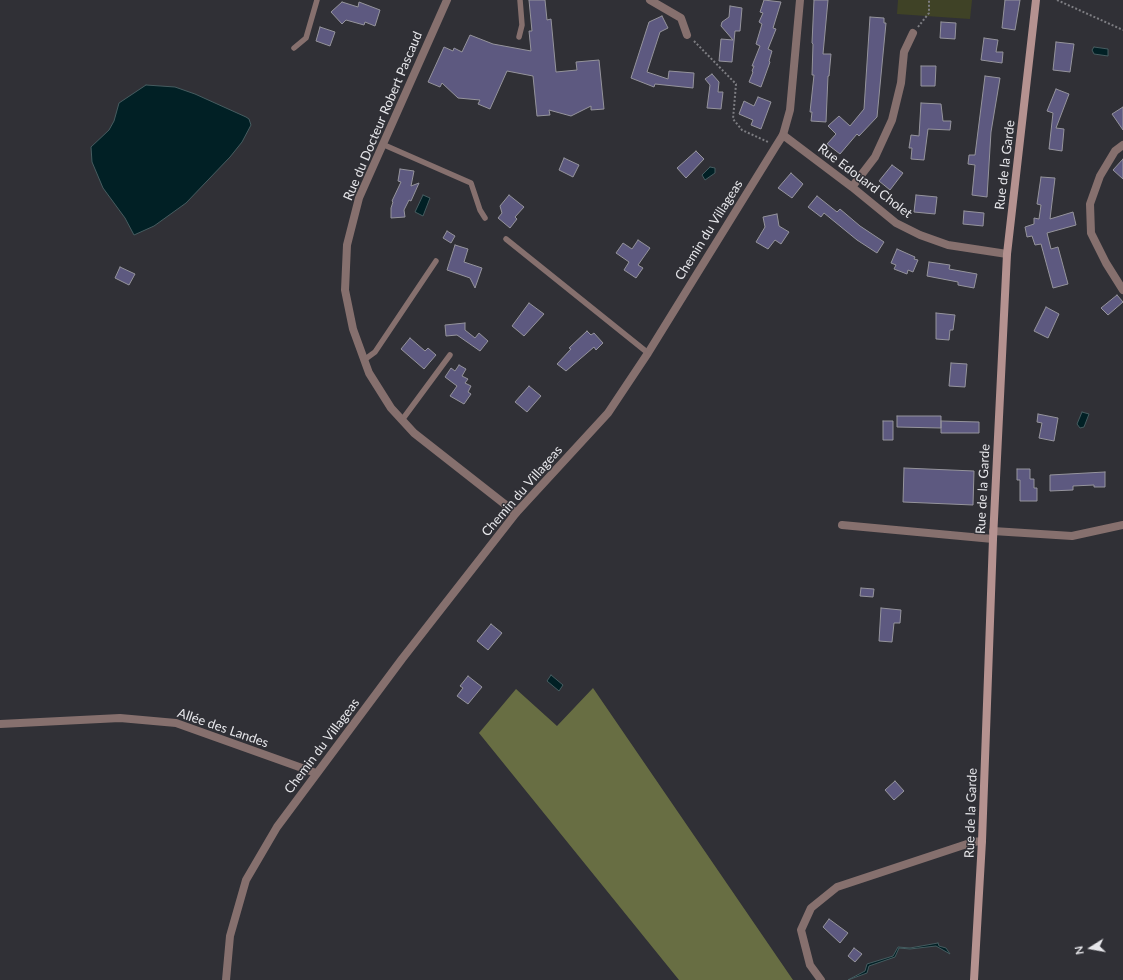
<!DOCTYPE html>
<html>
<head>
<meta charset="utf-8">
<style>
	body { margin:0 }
	#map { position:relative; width:1123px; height:980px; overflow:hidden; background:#303036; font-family:Lato,sans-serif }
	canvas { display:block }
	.north { position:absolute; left:1071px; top:928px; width:40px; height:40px; -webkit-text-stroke:3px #303036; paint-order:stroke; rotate:259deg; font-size:11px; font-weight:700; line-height:16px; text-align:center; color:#e7e7eb }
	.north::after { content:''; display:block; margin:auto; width:14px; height:18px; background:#e7e7eb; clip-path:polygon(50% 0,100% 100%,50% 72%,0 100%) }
</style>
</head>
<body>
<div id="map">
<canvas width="1123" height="980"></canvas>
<div class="north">N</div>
</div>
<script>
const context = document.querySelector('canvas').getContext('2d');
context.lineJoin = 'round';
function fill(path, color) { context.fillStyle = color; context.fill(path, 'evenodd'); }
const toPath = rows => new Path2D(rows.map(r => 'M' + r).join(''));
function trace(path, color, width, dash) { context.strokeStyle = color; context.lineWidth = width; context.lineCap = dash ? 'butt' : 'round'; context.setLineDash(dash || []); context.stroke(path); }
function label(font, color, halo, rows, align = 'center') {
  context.font = font + ' Lato,sans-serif'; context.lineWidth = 3; context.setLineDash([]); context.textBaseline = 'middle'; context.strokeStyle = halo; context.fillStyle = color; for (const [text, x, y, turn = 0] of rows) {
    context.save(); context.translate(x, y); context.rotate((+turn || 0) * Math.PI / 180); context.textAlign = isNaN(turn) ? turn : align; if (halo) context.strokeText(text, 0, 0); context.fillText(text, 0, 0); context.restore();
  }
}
const green = toPath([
	[898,0,972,0,970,19,897,14]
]);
const forest = toPath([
	[593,688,793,980,679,980,479,733,516,689,557,726]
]);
const water = toPath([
	[1094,47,1108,49,1108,56,1094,54,1092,50,1094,47],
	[146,85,175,87,195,94,246,117,249,119,251,125,242,142,230,157,186,203,154,226,134,235,125,218,103,188,92,162,91,147,109,130,114,121,119,103,146,85],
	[710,167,715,168,715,173,705,180,702,175,710,167],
	[423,195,430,198,423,216,415,212,423,195],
	[1082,412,1089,414,1084,427,1080,428,1077,424,1082,412],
	[551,675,563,685,559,691,547,681,551,675],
	[938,943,939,946,946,948,950,954,936,946,910,949,899,948,895,957,869,966,867,973,848,980,865,971,867,964,893,956,898,947,910,948,938,943]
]);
const building = toPath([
	[529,0,545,0,547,20,551,19,556,72,577,70,576,62,599,60,604,109,591,110,591,106,571,116,549,110,550,115,537,116,533,76,507,71,490,109,478,104,480,100,458,98,442,83,440,87,428,82,444,47,453,51,454,48,462,52,470,35,493,44,531,51,529,31,532,31,529,0],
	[764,0,781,2,773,28,776,29,768,49,772,51,769,61,770,62,761,87,749,82,753,72,752,71,754,66,752,66,760,46,756,44,762,24,759,22,763,13,760,12,764,0],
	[814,0,828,0,823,54,831,54,829,76,828,76,826,122,811,121,812,112,810,112,814,75,812,75,813,44,812,43,814,0],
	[1005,0,1020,0,1015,30,1002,28,1005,0],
	[342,2,358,7,359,2,380,10,375,26,365,22,364,25,346,20,342,24,331,12,342,2],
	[730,6,742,8,740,31,735,31,732,62,719,61,721,39,733,40,721,26,722,22,729,17,730,6],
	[662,16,668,28,660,32,647,72,668,79,669,71,694,73,693,88,655,84,654,87,631,78,649,22,662,16],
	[870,17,884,18,884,23,886,23,877,117,859,136,857,134,840,154,827,144,836,134,828,126,839,116,850,126,864,109,870,17],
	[941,22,956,23,955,39,940,38,941,22],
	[320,27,335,32,330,46,316,41,320,27],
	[984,38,998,40,996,52,1003,52,1002,63,981,60,984,38],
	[1056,42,1074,44,1070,72,1053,70,1056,42],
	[921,66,936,66,935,86,921,86,921,66],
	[712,74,719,82,718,92,723,92,721,109,707,108,710,85,705,79,712,74],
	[985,76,1000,78,991,132,987,197,972,195,975,165,968,164,969,155,975,155,985,76],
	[1056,89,1069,94,1056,128,1064,129,1062,151,1049,149,1053,113,1047,111,1056,89],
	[758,97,771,102,761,129,751,125,753,120,739,114,744,101,754,106,758,97],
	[921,103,941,104,943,121,951,121,950,130,928,129,924,160,911,159,912,148,909,148,911,135,919,136,921,103],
	[1123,107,1123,130,1112,114,1123,107],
	[696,151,704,159,686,178,677,168,696,151],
	[564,158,579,165,573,177,559,170,564,158],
	[1123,159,1123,179,1113,170,1123,159],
	[892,165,903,173,890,190,879,181,892,165],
	[400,169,414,171,411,186,419,183,411,201,409,200,404,210,405,217,391,218,391,208,393,202,392,201,401,182,398,181,400,169],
	[791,173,803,184,792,198,778,188,791,173],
	[1041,177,1055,178,1050,219,1073,212,1076,225,1047,233,1051,249,1058,247,1068,284,1053,288,1041,244,1035,245,1032,236,1027,237,1025,227,1034,224,1034,218,1039,219,1041,205,1037,204,1041,177],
	[509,195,524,207,515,217,517,219,510,228,498,218,502,213,500,206,509,195],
	[916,195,937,197,935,214,914,212,916,195],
	[817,196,837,212,840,209,860,226,884,242,877,253,857,240,824,213,821,217,808,207,817,196],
	[964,211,984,213,983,226,963,224,964,211],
	[777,214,779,226,789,232,781,244,775,240,768,249,756,242,765,227,763,217,777,214],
	[447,231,455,236,451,243,443,238,447,231],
	[638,240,650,248,638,265,643,268,636,278,624,270,629,262,616,253,623,243,632,249,638,240],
	[455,245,468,249,464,262,482,268,475,288,470,278,447,270,455,245],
	[897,249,915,257,914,259,918,260,913,272,908,270,907,274,894,269,896,265,891,263,897,249],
	[929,262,950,265,949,269,977,274,974,288,958,285,958,282,927,276,929,262],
	[120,267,135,274,129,285,115,278,120,267],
	[1117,295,1123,302,1108,315,1101,308,1117,295],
	[529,303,544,314,524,336,512,326,529,303],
	[1046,307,1059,314,1048,338,1034,331,1046,307],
	[936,313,955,315,953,330,950,330,949,340,936,339,936,313],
	[465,323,465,330,475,338,479,333,488,341,480,351,457,335,446,336,445,325,465,323],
	[587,331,591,335,594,333,603,343,596,350,594,347,566,371,557,364,571,349,569,348,587,331],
	[410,338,425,351,428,348,436,355,424,369,401,349,410,338],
	[951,363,967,364,965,387,949,386,951,363],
	[459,365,466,369,462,376,468,379,465,383,471,386,468,392,471,394,464,404,450,396,457,386,445,377,451,368,455,371,459,365],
	[529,386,541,396,527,412,515,402,529,386],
	[1038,414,1058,418,1054,441,1039,438,1042,423,1037,422,1038,414],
	[897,416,941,416,941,428,897,427,897,416],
	[883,421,893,421,893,440,883,440,883,421],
	[941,421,979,422,979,433,941,433,941,421],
	[904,468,974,471,973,505,903,502,904,468],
	[1017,469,1030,469,1030,479,1034,479,1034,488,1037,488,1037,501,1020,501,1020,480,1017,480,1017,469],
	[1105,472,1105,487,1094,487,1094,485,1073,486,1073,490,1050,491,1050,475,1105,472],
	[861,588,874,589,873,597,860,596,861,588],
	[881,608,901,610,900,623,894,623,892,642,879,641,881,608],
	[491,624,502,633,488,650,477,641,491,624],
	[468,676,482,687,468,704,457,696,463,688,460,686,468,676],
	[895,781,904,791,894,800,885,790,895,781],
	[829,919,848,933,840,943,823,927,829,919],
	[854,948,862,954,855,962,848,956,854,948]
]);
const path = toPath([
	[1057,0,1123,30],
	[918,27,929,13,929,0],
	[694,41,736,84,733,119,742,130,768,142]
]);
const service = toPath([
	[519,37,522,25,520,0],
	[294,48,306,38,317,0],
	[382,144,471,183,480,210,485,218],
	[506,239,648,353],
	[364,360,375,352,436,261],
	[402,420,450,355]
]);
const minor = toPath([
	[447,0,359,198,347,245,345,290,353,329,369,373,391,408,414,433,516,513],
	[650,0,681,18,687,35],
	[783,135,852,187,896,223,920,235,948,245,1007,254],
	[1123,145,1115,151,1100,176,1090,204,1091,233,1106,263,1123,290],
	[852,187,875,157,892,120,901,83,904,52,913,33],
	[842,525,993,539],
	[993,531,1072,536,1123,525],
	[0,724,120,718,176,723,316,773],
	[821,980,810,965,801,930,811,908,837,887,973,842,982,841]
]);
const tertiary = toPath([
	[226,980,230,936,246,880,277,827,402,659,516,513,608,413,648,353,776,146,783,135,790,110,800,0]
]);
const secondary = toPath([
	[974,980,982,841,993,539,1007,254,1036,0]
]);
const streetNames = [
	["Rue du Docteur Robert Pascaud",383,116,-67],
	["Rue de la Garde",1005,165,-83],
	["Rue Edouard Cholet",865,181,37],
	["Chemin du Villageas",709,230,-58],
	["Rue de la Garde",983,489,-87],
	["Chemin du Villageas",522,491,-49],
	["Allée des Landes",223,728,19],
	["Chemin du Villageas",322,746,-53],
	["Rue de la Garde",971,813,-88]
];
fill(green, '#3f4226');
fill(forest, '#686e43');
fill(water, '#012025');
trace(water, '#465c60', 1);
fill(building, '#5d5980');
trace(building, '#95949c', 1);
trace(path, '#7d7d82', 2, [2, 2]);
trace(service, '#86706e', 5.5);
trace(minor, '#86706e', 8);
trace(tertiary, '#86706e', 8);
trace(secondary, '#b59290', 8);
label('13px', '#e7e7eb', '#303036', streetNames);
</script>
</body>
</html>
